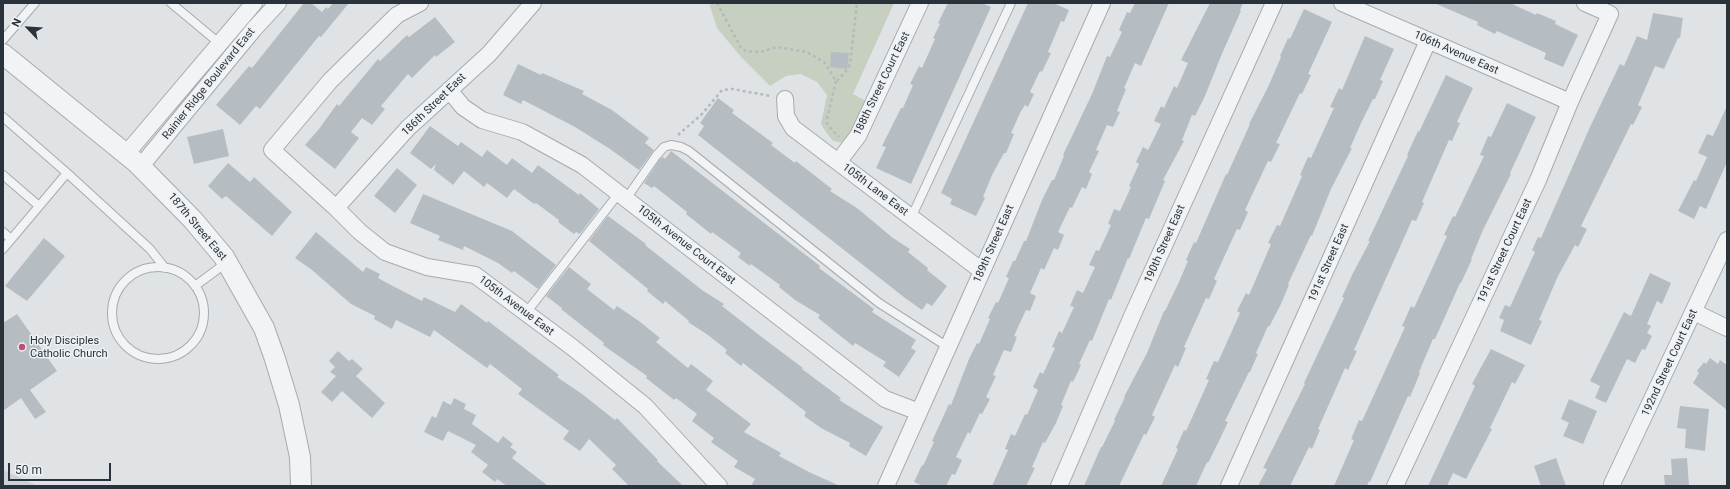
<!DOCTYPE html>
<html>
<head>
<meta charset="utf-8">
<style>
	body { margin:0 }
	#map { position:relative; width:1730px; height:489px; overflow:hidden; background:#dfe3e6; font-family:Roboto,sans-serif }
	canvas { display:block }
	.frame { position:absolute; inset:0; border:4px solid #2a333b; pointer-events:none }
	.north { position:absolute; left:8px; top:8px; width:40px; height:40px; -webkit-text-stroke:3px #eef1f4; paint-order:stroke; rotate:295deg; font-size:11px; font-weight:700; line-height:16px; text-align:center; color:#2a333b }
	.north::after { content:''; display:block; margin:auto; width:14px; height:18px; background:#2a333b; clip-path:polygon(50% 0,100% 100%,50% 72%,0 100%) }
	.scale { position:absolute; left:8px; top:463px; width:103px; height:18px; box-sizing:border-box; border:2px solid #2a333b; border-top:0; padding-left:5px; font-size:12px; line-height:14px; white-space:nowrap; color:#2a333b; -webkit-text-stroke:3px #eef1f4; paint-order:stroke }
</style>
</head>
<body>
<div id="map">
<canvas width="1730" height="489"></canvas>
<div class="frame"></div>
<div class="north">N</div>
<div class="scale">50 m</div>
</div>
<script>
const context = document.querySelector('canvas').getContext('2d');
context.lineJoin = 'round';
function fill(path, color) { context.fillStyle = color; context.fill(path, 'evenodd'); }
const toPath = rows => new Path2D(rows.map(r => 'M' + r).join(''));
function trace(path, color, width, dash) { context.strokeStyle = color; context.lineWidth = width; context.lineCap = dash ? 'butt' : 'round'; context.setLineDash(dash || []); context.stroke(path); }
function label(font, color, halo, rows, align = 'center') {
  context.font = font + ' Roboto,sans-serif'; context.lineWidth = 3; context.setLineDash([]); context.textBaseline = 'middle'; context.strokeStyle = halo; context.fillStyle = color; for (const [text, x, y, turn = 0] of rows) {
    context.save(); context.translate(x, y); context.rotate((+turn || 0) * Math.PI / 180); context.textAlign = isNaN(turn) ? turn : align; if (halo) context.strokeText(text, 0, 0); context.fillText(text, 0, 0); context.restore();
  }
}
const built = toPath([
	[3,470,38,486,3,486]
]);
const green = toPath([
	[709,3,894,3,853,94,866,101,850,139,844,143,833,141,826,132,821,124,827,95,817,82,801,74,786,76,770,86,741,57,717,28]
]);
const building = toPath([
	[304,3,311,3,322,12,326,7,328,9,333,3,349,3,321,37,319,36,260,109,256,106,240,125,216,105,249,66,252,68],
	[948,3,982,3,991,7,911,184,876,168,886,147,882,146,901,108,903,108,913,85,910,84,919,66,922,68,935,39,933,38,940,24,938,23],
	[1028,3,1053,3,1069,10,1064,22,1061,21,1048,52,1051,53,1042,72,1040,71,1030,92,1034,94,1028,107,1025,105,1021,111,1011,133,1014,134,1006,153,1004,153,993,173,983,197,985,198,976,216,950,204,952,199,941,193],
	[1135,3,1169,3,1141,66,1135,63,1124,88,1126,89,1117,111,1120,112,1113,127,1107,125,1096,150,1099,151,1089,172,1092,174,1086,189,1082,187,1072,208,1070,207,1058,232,1064,235,1058,250,1054,248,1044,270,1041,268,1030,293,1036,296,1030,311,1026,310,1014,336,1017,337,1011,352,1004,350,993,375,996,376,986,397,990,399,982,414,980,413,970,434,968,432,956,457,962,460,955,475,952,474,946,486,923,486,914,482,922,465,923,466,934,442,932,441,949,404,951,405,969,359,977,343,979,344,990,319,988,318,996,302,998,303,1009,278,1006,277,1013,261,1015,261,1024,241,1026,241,1042,200,1052,180,1054,180,1064,156,1063,155,1092,94,1107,56,1110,57,1122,32,1119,30,1127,12,1130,13],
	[1210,3,1243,3,1240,10,1241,11,1221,56,1205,96,1195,116,1192,115,1182,140,1184,141,1163,180,1165,181,1149,219,1146,218,1129,259,1128,258,1111,300,1109,299,1092,341,1090,340,1079,364,1081,365,1073,382,1071,381,1061,405,1063,406,1056,423,1045,443,1043,442,1032,467,1035,468,1026,486,992,486,1008,450,1005,449,1011,434,1015,436,1025,414,1027,415,1038,390,1033,387,1040,372,1043,374,1055,348,1052,347,1059,331,1062,333,1074,307,1070,306,1077,290,1083,293,1095,267,1089,265,1096,250,1099,251,1111,225,1108,224,1114,209,1120,211,1131,187,1129,186,1139,164,1136,162,1143,147,1148,150,1161,124,1154,121,1161,106,1164,108,1174,86,1177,88,1188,63,1181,60],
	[1434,3,1510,3,1536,15,1537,13,1556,21,1555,24,1578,35,1563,67,1544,59,1546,53,1497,31,1495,34,1477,25,1478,22],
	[1304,9,1332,22,1308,74,1311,75,1302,94,1300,93,1276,143,1280,144,1271,162,1268,161,1245,210,1248,212,1240,230,1237,229,1214,279,1217,281,1209,299,1206,298,1184,347,1186,348,1178,367,1175,365,1152,415,1155,417,1146,435,1144,434,1119,486,1084,486,1101,447,1102,447,1115,421,1114,420,1125,397,1124,397,1147,353,1164,311,1165,311,1178,284,1188,261,1186,260,1194,242,1196,243,1226,174,1227,175,1250,124,1249,124,1268,87,1281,57,1280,56,1288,38,1290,39],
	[1653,13,1683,18,1680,38,1678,38,1664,69,1655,66,1638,105,1642,107,1633,125,1631,124,1581,226,1587,229,1578,247,1575,245,1558,276,1539,320,1542,321,1531,345,1500,331,1504,320,1499,318,1505,305,1510,307,1535,252,1532,250,1538,237,1541,238,1590,127,1620,64,1624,66,1637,36,1647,40],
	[435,17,455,42,436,57,435,55,412,78,408,74,381,106,385,109,372,125,362,118,351,132,359,138,335,169,305,145,319,129,337,104,339,106,378,59,380,61,407,35,409,37],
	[1365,36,1394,49,1380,80,1383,81,1375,99,1373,99,1362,121,1350,148,1352,148,1331,189,1312,236,1311,235,1288,284,1289,285,1281,304,1269,327,1268,326,1256,353,1258,354,1250,372,1249,372,1225,421,1228,422,1219,441,1208,463,1207,462,1196,486,1161,486,1178,449,1176,448,1184,430,1186,431,1209,380,1206,379,1214,361,1218,362,1240,313,1237,311,1246,293,1249,295,1271,244,1268,243,1277,225,1280,226,1302,176,1300,175,1308,157,1311,158,1334,108,1330,107,1339,88,1342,90],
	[831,52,849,53,847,69,830,67],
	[518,64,541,75,542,73,584,91,582,94,612,110,649,138,645,143,654,150,639,170,610,149,575,127,523,100,521,104,503,95],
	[1446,75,1473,88,1457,122,1460,123,1452,141,1449,140,1422,202,1424,203,1416,221,1412,220,1354,350,1357,351,1348,370,1345,368,1318,429,1320,430,1312,449,1309,447,1290,486,1258,486,1267,469,1263,468,1305,384,1304,383,1344,298,1342,297,1353,273,1370,241,1368,241,1408,156,1407,155,1418,131,1419,132],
	[718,98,734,110,732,113,773,143,771,145,795,163,796,161,832,189,830,191,857,208,893,238,910,249,908,252,928,268,927,270,947,286,932,306,927,303,922,310,905,298,698,135,704,126,700,123],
	[1507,103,1536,117,1510,173,1511,174,1483,230,1471,259,1472,259,1461,283,1460,283,1435,339,1433,339,1419,372,1420,373,1410,397,1408,396,1370,482,1369,481,1367,486,1334,486,1354,440,1351,439,1359,420,1362,421,1395,349,1405,327,1402,326,1411,306,1414,308,1447,236,1444,235,1453,216,1455,217,1484,156,1480,155,1488,136,1491,137],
	[1727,106,1727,162,1706,209,1700,206,1694,219,1678,211,1694,180,1696,181,1707,157,1698,153,1707,134,1713,136],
	[430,126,458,146,461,142,482,157,487,150,507,165,512,158,532,173,538,165,579,195,580,193,599,209,580,234,576,232,574,234,558,222,559,220,536,203,534,204,514,189,507,198,487,183,484,187,464,171,453,185,434,170,436,164,431,169,410,153],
	[223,129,229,156,194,164,187,137],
	[671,151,820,266,819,268,874,309,872,312,916,340,911,348,916,351,899,377,883,366,886,362,855,343,853,346,818,318,820,315,795,300,779,287,780,285,751,264,750,266,738,257,741,253,712,232,711,234,686,214,687,212,654,186,652,188,644,183,660,159,663,157,665,159],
	[228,163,250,182,254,177,292,212,272,236,226,196,222,199,208,186],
	[397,168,417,185,395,213,374,196],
	[423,194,512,231,556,265,538,289,514,271,512,273,498,263,464,246,463,250,438,240,440,236,410,223],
	[608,216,646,244,645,245,702,290,724,304,722,306,763,338,803,368,802,369,841,398,839,400,883,427,866,456,849,446,850,443,821,428,804,416,806,412,743,363,741,366,725,353,727,350,708,335,688,322,689,321,665,301,663,304,647,291,648,289,589,241],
	[316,232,363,272,366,267,380,274,378,278,387,283,422,301,424,297,455,312,461,304,487,323,488,321,559,375,557,377,582,394,615,420,617,418,658,460,657,461,683,486,629,486,612,469,616,465,589,439,580,451,563,439,569,431,518,394,522,389,490,364,487,368,434,330,430,337,396,320,392,329,374,319,375,316,351,304,312,270,295,258],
	[44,238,65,256,27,301,5,286],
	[569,267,591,284,587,289,614,310,617,306,639,321,660,338,656,342,688,368,691,364,713,381,706,390,751,424,744,432,781,453,779,456,809,472,840,486,751,486,755,479,734,467,738,461,711,442,714,438,692,421,697,414,676,398,674,400,646,378,647,376,603,345,604,343,561,309,562,308,546,296],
	[1650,273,1671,283,1662,304,1657,301,1647,324,1651,326,1647,333,1652,336,1645,350,1642,349,1635,363,1627,359,1606,403,1595,398,1600,386,1590,381,1624,312,1631,316],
	[17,314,57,371,30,390,46,412,35,419,21,398,3,411,3,323],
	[1491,349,1525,365,1515,384,1512,382,1490,428,1492,429,1466,479,1453,473,1447,486,1428,486,1475,386,1472,384],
	[338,351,349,361,352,359,363,369,356,376,385,403,372,418,342,391,332,402,321,392,336,376,330,372,335,367,329,361],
	[1710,358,1718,364,1720,360,1727,365,1727,410,1693,383,1699,373,1697,371,1704,362,1706,364],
	[454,398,466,404,464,409,476,415,472,424,498,443,503,436,513,444,510,447,517,452,512,458,548,486,507,486,497,479,495,482,482,472,488,465,471,452,476,445,448,431,443,441,424,432,432,416,436,418,443,401,451,405],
	[1569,399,1597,411,1583,444,1563,436,1569,423,1561,419],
	[1680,406,1709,409,1705,451,1685,448,1686,429,1677,428],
	[1556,458,1566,486,1541,486,1534,466],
	[1687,458,1689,486,1665,486,1664,475,1672,475,1671,459]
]);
const path = toPath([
	[717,3,741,48,746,51,760,52,777,47,807,52,825,63,836,81,838,80,846,71,850,64,857,3],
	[836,81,827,119,827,123,832,130,839,137],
	[678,135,702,114,722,90,732,89,771,96]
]);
const service = toPath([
	[171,3,219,43],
	[3,40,35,3],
	[3,117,67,173],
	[3,175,39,206],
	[626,199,656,156,664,147,671,145,681,147,689,151,879,303,948,347],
	[911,218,1011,3],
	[3,232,11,239],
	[3,249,67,173,150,249,165,268],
	'112 313a46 46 0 1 1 92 0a46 46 0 1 1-92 0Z',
	[195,286,226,263],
	[526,313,619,193]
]);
const minor = toPath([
	[420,3,397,15,330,81,272,150,336,208,360,232,385,252,427,267,475,275,572,347,645,406,719,486],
	[1342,3,1570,102],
	[449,90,463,107,482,120,522,132,582,165,885,399,919,412],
	[785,99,786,116,793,128,982,271],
	[126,154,254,3],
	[838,162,858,136,920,3],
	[141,166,254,29,278,3],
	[336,208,408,128,489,54,533,3],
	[1694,312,1727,328],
	[1612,484,1727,240],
	[886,486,1102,3],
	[1059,486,1133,314,1274,3],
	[1229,486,1428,41],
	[1395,486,1538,180,1570,102,1610,14,1585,3]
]);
const tertiary = toPath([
	[3,54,137,163,193,220,224,257,264,328,275,359,289,405,300,457,301,486]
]);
const markers = [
	[22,347,4,"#bd5175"]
];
const streetNames = [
	["106th Avenue East",1456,53,24],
	["Rainier Ridge Boulevard East",209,84,-51],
	["188th Street Court East",882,84,-64],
	["186th Street East",434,105,-44],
	["105th Lane East",875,190,37],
	["187th Street East",197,227,50],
	["189th Street East",994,244,-66],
	["190th Street East",1165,244,-66],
	["105th Avenue Court East",686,245,38],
	["191st Street Court East",1505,251,-65],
	["191st Street East",1329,263,-66],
	["105th Avenue East",516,306,37],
	["192nd Street Court East",1670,363,-65]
];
const poiNames = [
	["Holy Disciples",30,341],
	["Catholic Church",30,354]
];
fill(built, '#cdd2d7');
fill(green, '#c7cfc1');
fill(building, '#b6bdc2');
trace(service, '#a5abaf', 10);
trace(minor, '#a5abaf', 18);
trace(tertiary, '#a5abaf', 22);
trace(path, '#b5b9bd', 2.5, [3, 3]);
trace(service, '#f1f3f5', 8);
trace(minor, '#f1f3f5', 16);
trace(tertiary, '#f1f3f5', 20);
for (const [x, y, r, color] of markers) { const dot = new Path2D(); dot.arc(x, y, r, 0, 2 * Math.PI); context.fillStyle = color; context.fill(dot); trace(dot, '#eef1f4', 1.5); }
label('11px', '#2a333b', '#eef1f4', streetNames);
label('11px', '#2a333b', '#eef1f4', poiNames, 'left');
</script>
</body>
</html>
